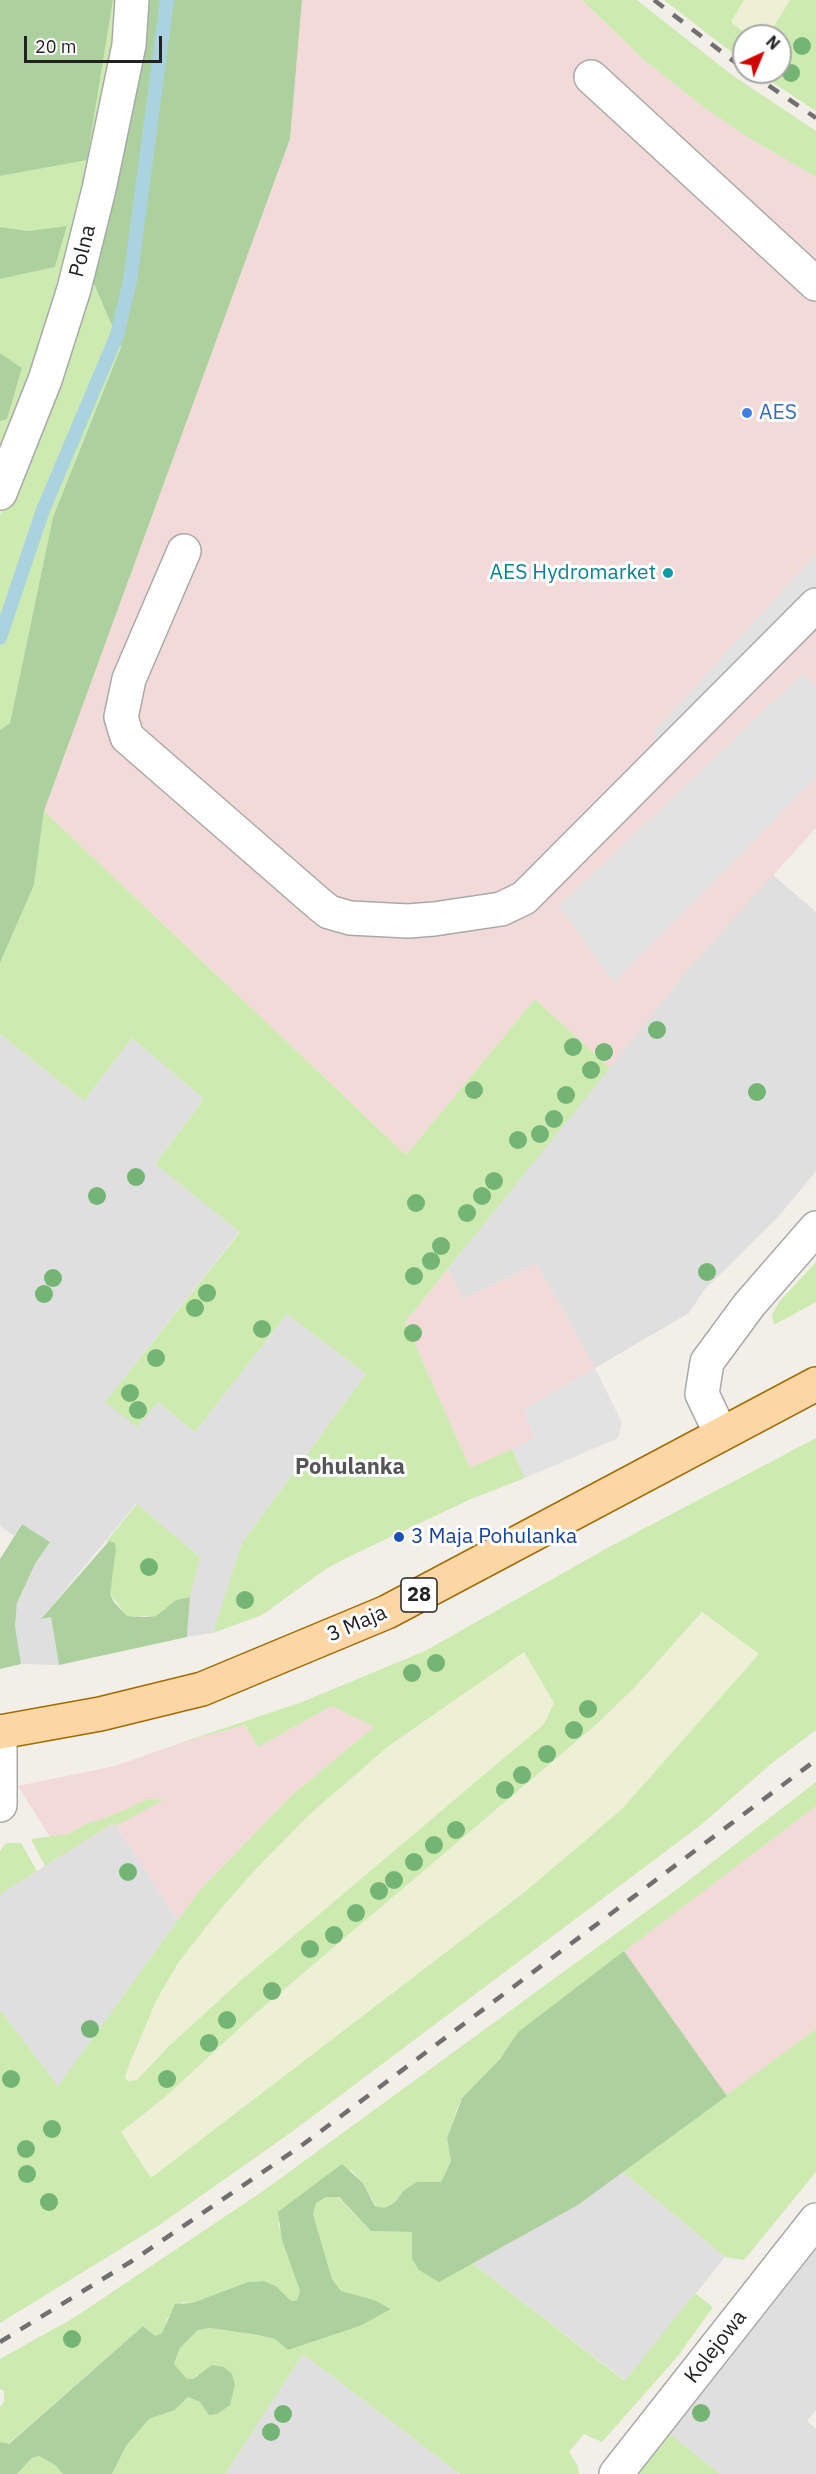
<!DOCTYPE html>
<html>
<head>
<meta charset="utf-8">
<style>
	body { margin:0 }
	#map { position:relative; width:816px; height:2474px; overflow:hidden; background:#f2efe9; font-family:"IBM Plex Sans",sans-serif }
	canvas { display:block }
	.north { position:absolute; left:732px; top:24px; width:60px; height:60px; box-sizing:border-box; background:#fff; border:2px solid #a7a7a7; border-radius:50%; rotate:44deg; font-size:16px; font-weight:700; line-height:24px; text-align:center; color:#222 }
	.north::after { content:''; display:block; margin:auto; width:21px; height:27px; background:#d40000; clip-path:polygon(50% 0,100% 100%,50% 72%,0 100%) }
	.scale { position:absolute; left:24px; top:36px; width:138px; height:27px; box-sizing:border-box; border:3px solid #222; border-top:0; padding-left:8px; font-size:18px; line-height:21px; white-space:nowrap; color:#222; -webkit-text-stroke:4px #fff; paint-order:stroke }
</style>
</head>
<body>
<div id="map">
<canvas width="816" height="2474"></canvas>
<div class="north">N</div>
<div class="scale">20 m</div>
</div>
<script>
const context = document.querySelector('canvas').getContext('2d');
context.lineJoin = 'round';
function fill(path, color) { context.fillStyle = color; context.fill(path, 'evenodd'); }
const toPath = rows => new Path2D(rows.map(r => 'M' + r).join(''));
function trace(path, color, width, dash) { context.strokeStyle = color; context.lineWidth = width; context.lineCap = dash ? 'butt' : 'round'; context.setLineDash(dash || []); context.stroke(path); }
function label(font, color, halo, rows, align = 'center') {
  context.font = font + ' "IBM Plex Sans",sans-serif'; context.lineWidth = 6; context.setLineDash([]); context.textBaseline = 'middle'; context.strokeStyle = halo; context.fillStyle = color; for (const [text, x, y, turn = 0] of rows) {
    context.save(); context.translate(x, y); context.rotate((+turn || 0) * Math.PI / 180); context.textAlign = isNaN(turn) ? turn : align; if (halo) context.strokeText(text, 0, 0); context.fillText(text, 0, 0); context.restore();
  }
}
const residential = toPath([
	[772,874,816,912,816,1171,778,1217,704,1290,689,1313,595,1368,537,1264,463,1299,448,1269,687,970],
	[0,1034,84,1101,132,1038,204,1099,155,1164,240,1231,105,1402,158,1402,195,1432,287,1314,366,1374,242,1543,213,1633,187,1637,190,1597,200,1557,136,1504,42,1618,51,1617,59,1665,21,1664,15,1626,17,1603,35,1564,50,1542,21,1524,14,1536,0,1526],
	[114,1823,178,1920,58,2087,0,2010,0,1894],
	[623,2172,725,2257,626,2381,472,2263,578,2205],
	[816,2244,816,2410,807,2421,816,2429,816,2474,720,2474,668,2432],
	[303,2354,460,2474,225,2474]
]);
const commercial = toPath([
	[302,0,582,0,644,60,705,108,746,136,816,177,816,828,687,970,610,1068,535,999,406,1155,44,811,290,139],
	[537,1264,595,1368,524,1409,535,1439,470,1468,405,1322,448,1269,463,1299],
	[332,1706,374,1727,292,1795,199,1891,178,1920,114,1823,62,1856,18,1786,115,1766,180,1743,245,1725,258,1747],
	[816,1806,816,2029,727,2096,624,1951]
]);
const farmland = toPath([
	[744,0,790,0,768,36,749,36,731,22],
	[703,1612,759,1654,621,1810,526,1891,152,2179,121,2132,164,2098,254,2015,599,1722,635,1687],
	[523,1652,554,1703,544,1724,239,1982,168,2047,137,2080,128,2081,125,2078,129,2065,156,2001,178,1963,218,1912,256,1869,311,1813,390,1745]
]);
const grass = toPath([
	[113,0,120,0,114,61,63,285,0,467,0,421,7,418,22,368,0,353,0,279,55,267,67,227,28,231,0,227,0,176,87,159],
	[582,0,637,0,732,75,816,131,816,177,746,136,705,108,644,60],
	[664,0,744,0,731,22,749,36,744,36,744,62],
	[790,0,816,0,816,111,757,72,780,72,780,36,768,36],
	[88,270,121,347,53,517,10,723,0,730,0,515,29,446],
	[44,811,406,1155,535,999,610,1068,405,1322,470,1468,512,1449,525,1478,471,1499,346,1558,326,1569,262,1615,213,1633,242,1543,366,1374,287,1314,195,1432,158,1402,137,1427,105,1402,240,1232,155,1164,204,1099,132,1038,84,1101,0,1034,0,963,34,885],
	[816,1262,816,1302,774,1325,772,1315,779,1302],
	[816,1438,816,1730,772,1763,702,1824,293,2131,158,2226,0,2323,0,2010,58,2086,199,1891,292,1795,374,1727,332,1706,258,1747,245,1725,180,1743,302,1702,425,1651,609,1547],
	[702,1612,759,1654,621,1810,526,1891,151,2178,121,2132,164,2098,254,2015,599,1722,635,1687],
	[524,1652,554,1703,544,1724,239,1982,168,2047,137,2080,128,2081,125,2078,129,2065,156,2001,178,1963,218,1912,256,1869,311,1813,390,1745],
	[137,1504,200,1557,190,1597,176,1600,156,1616,127,1616,110,1594,109,1541,106,1542],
	[816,1782,816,1806,518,2032,500,2059,462,2098,457,2109,447,2138,451,2161,441,2182,417,2182,404,2190,395,2202,385,2208,376,2206,363,2183,351,2170,278,2223,300,2291,297,2300,291,2301,276,2286,263,2281,248,2282,192,2303,182,2302,166,2320,166,2328,162,2333,155,2336,143,2326,8,2444,0,2442,0,2407,4,2402,4,2391,0,2389,0,2359,75,2317,263,2191,684,1884],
	[148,1799,163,1800,116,1826,113,1823,45,1866,31,1839,69,1834,86,1824,111,1816],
	[6,1843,21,1843,37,1871,0,1894,0,1851],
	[816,2029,816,2172,744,2260,725,2257,623,2172],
	[326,2197,338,2197,371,2231,412,2232,412,2260,439,2281,472,2263,625,2381,695,2293,713,2307,678,2356,602,2442,584,2434,569,2452,577,2464,579,2474,460,2474,303,2354,225,2474,112,2474,126,2446,149,2419,175,2410,188,2397,200,2402,198,2374,193,2379,187,2379,174,2364,180,2348,198,2330,210,2328,258,2335,275,2339,288,2350,360,2326,390,2308,341,2291,332,2279,313,2214,316,2203],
	[668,2432,720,2474,627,2474],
	[39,2456,55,2465,63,2474,17,2474,32,2458]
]);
const forest = toPath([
	[0,0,113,0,87,160,0,176],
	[141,0,302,0,290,139,44,811,34,885,0,963,0,730,10,723,53,517,121,347,88,270],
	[67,226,55,267,0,279,0,227,28,231],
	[0,353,22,368,7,419,0,421],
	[22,1524,50,1542,35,1564,17,1603,15,1626,21,1664,0,1669,0,1559],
	[109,1541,115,1543,116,1549,110,1594,114,1602,127,1616,145,1617,156,1616,176,1600,190,1597,187,1637,59,1665,51,1617,41,1619],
	[624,1951,727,2096,578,2205,439,2282,419,2270,412,2259,412,2232,371,2231,339,2197,326,2197,316,2203,313,2214,332,2279,341,2291,374,2300,391,2309,360,2326,288,2350,275,2339,258,2335,210,2328,198,2330,180,2348,174,2364,187,2379,193,2379,212,2365,224,2367,232,2374,235,2385,230,2405,217,2414,209,2415,200,2402,188,2397,175,2410,149,2419,126,2446,112,2474,63,2474,55,2465,39,2456,32,2458,17,2474,0,2474,0,2442,9,2444,143,2326,155,2336,162,2333,175,2304,192,2303,248,2282,264,2281,276,2286,291,2301,297,2300,300,2291,282,2240,278,2212,342,2164,363,2183,375,2206,385,2208,395,2202,404,2190,417,2182,441,2182,451,2161,447,2138,462,2098,500,2059,518,2032]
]);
const parking = toPath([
	[816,554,816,586,657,747,654,731],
	[802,674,816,687,816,778,614,983,559,906],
	[595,1368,622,1423,619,1436,616,1439,525,1478,512,1449,535,1438,524,1409]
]);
const stream = toPath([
	[0,638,43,510,117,335,130,281,167,0]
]);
const minor = toPath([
	[591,77,816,284],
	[0,493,45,380,74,289,99,189,129,45,132,0],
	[184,551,129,679,121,717,127,737,319,904,329,912,350,918,408,921,434,919,501,909,524,898,816,605],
	[721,1434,702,1394,707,1362,749,1305,816,1228],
	[0,1805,0,1732],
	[616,2474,816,2220]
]);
const major = toPath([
	[0,1732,100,1714,202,1689,387,1612,816,1384]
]);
const rail = toPath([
	[654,0,744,69],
	[749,72,816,118],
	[0,2342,132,2261,301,2146,816,1760]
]);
const trees = [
	[802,46],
	[791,73],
	[657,1030],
	[573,1047],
	[604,1052],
	[591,1070],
	[474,1090],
	[757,1092],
	[566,1095],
	[554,1119],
	[540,1134],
	[518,1140],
	[136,1177],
	[494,1181],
	[97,1196],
	[482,1196],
	[416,1203],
	[467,1213],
	[441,1246],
	[431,1261],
	[707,1272],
	[414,1276],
	[53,1278],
	[207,1293],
	[44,1294],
	[195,1308],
	[262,1329],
	[413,1333],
	[156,1358],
	[130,1393],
	[138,1410],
	[149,1567],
	[245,1600],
	[436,1663],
	[412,1673],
	[588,1709],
	[574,1730],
	[547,1754],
	[522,1775],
	[505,1790],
	[456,1830],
	[434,1845],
	[414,1862],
	[128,1872],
	[394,1880],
	[379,1891],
	[356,1913],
	[334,1935],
	[310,1949],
	[272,1991],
	[227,2020],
	[90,2029],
	[209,2043],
	[11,2079],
	[167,2079],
	[52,2129],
	[26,2149],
	[27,2174],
	[49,2202],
	[72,2339],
	[701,2413],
	[283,2414],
	[271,2432]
];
const markers = [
	[747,413,6,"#3f7fe0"],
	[668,573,6,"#0f9aa8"],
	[399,1537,6,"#1a4fb4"]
];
const shields = [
	[419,1595,36]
];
const shieldNames = [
	["28",419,1595]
];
const streetNames = [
	["Polna",83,251,-76],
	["3 Maja",357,1624,-23],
	["Kolejowa",716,2347,-52]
];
const shopNames = [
	["AES",759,413]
];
const cultureNames = [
	["AES Hydromarket",656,573]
];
const transitNames = [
	["3 Maja Pohulanka",411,1537]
];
const neighbourhoodNames = [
	["Pohulanka",350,1468]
];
fill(residential, '#e0dfdf');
fill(commercial, '#f2dad9');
fill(farmland, '#eef0d5');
fill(grass, '#cdebb0');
fill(forest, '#add19e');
fill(parking, '#e2e2e2');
trace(stream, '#aad3df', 14);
trace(minor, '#a9a9a9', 36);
trace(major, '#a06b00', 36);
trace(minor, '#fff', 33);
trace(major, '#fcd6a4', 33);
trace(rail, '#707070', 4.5, [12, 12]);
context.fillStyle = '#74b475';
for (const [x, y] of trees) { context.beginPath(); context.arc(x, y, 9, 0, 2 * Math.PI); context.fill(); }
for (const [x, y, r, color] of markers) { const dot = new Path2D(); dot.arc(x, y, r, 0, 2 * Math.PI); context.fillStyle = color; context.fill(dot); trace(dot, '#fff', 2); }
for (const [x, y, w] of shields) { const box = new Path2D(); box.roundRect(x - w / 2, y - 17, w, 34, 4.5); context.fillStyle = '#fff'; context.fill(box); trace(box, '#222', 1.5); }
label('bold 20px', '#222', null, shieldNames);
label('21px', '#222', '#fff', streetNames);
label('21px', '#366cbe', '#fff', shopNames, 'left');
label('21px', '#0d838f', '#fff', cultureNames, 'right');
label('21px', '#164399', '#fff', transitNames, 'left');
label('bold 22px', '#555', '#fff', neighbourhoodNames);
</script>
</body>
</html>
